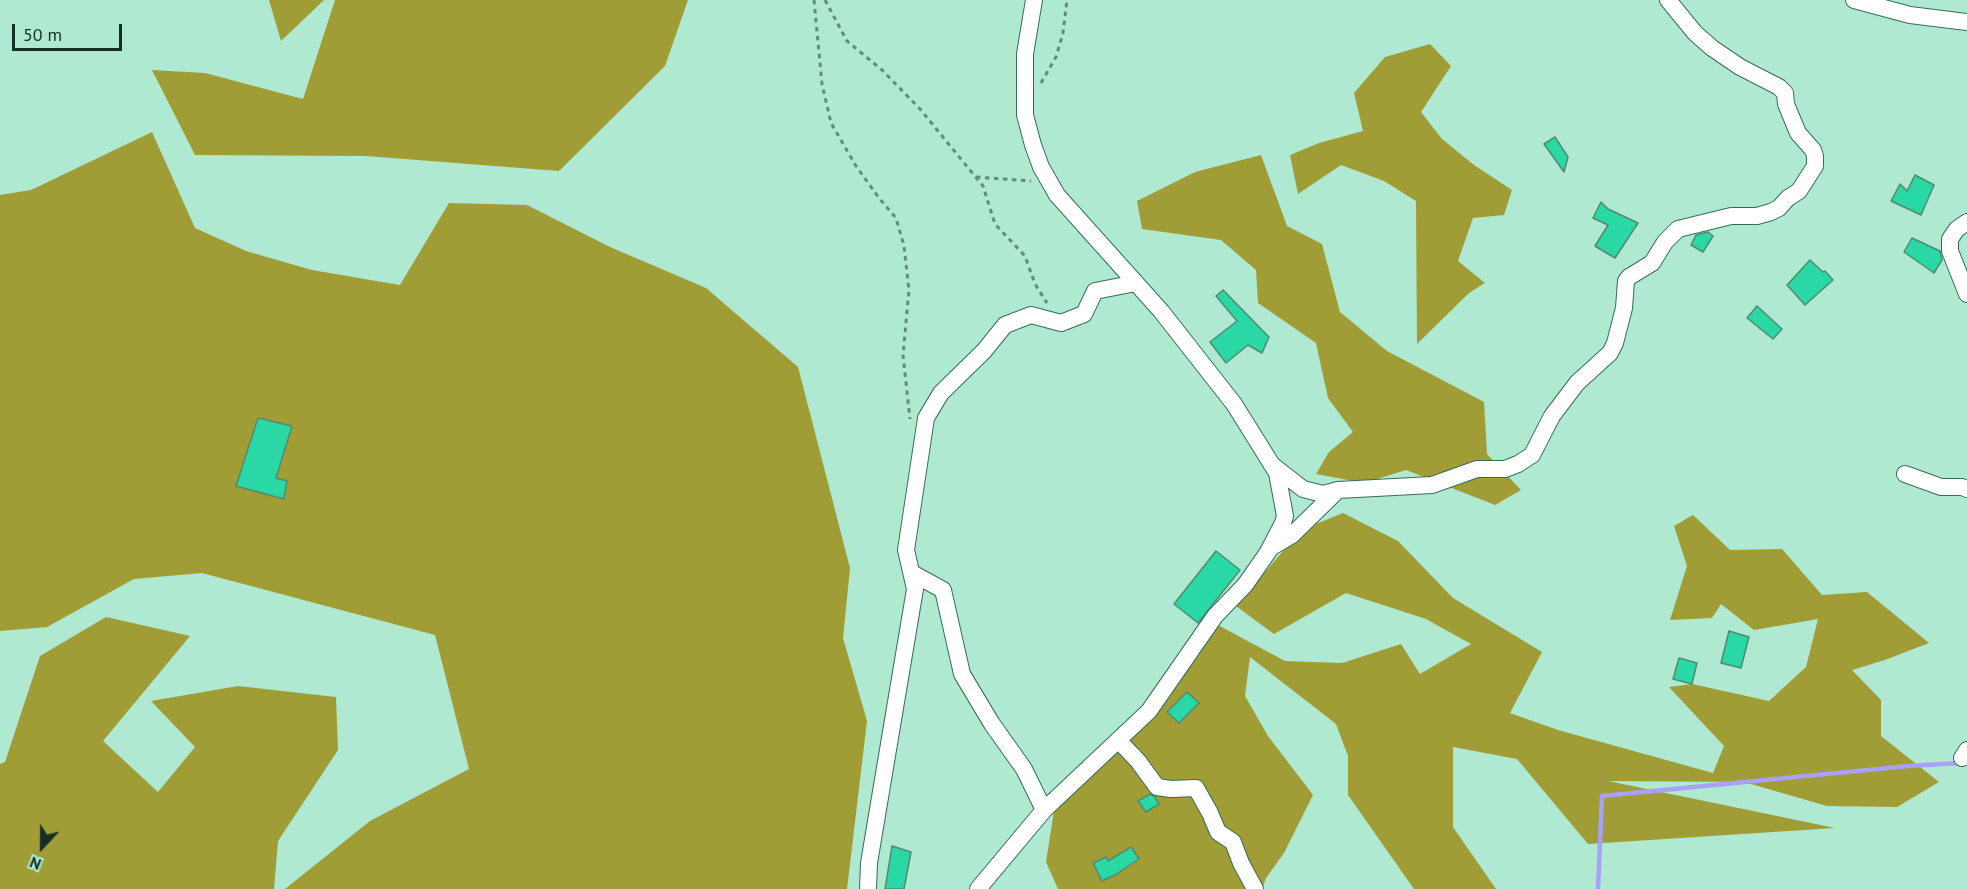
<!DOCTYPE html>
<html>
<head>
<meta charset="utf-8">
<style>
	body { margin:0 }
	#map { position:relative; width:1967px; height:889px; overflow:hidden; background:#afe9d1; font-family:"PT Sans",sans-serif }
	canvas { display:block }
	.north { position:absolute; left:12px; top:817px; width:60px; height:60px; -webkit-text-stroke:4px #afe9d1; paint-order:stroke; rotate:202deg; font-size:16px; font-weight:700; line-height:24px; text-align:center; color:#172e25 }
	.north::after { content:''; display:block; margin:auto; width:21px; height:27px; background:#172e25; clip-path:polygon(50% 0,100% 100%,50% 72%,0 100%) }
	.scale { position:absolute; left:12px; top:24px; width:110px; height:27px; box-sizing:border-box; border:3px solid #172e25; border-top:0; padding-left:8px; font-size:18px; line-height:21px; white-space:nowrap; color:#172e25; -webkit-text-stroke:4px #afe9d1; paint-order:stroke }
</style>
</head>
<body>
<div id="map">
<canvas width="1967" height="889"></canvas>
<div class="north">N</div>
<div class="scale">50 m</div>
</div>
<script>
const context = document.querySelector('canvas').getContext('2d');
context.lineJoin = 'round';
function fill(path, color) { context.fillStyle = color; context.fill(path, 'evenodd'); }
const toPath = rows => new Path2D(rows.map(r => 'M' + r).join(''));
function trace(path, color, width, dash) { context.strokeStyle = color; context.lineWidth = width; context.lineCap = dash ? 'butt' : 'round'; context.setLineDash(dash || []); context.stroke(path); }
const forest = toPath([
	[269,0,324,0,281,41],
	[335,0,688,0,665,66,559,171,366,156,195,155,152,70,205,73,303,99],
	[1430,44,1451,66,1421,112,1442,139,1474,165,1512,190,1504,215,1473,218,1458,261,1485,283,1469,293,1417,344,1416,201,1384,181,1341,165,1298,194,1290,155,1319,143,1363,131,1354,93,1385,57],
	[152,132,195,228,246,251,312,270,400,285,449,203,527,205,610,247,706,288,798,367,850,568,843,638,867,721,847,889,285,889,370,821,469,769,435,635,202,573,134,579,47,627,0,631,0,195,31,190],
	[1261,155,1287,226,1322,244,1340,312,1387,351,1484,402,1487,454,1521,490,1495,505,1406,470,1364,483,1316,474,1329,452,1353,432,1328,398,1316,343,1258,303,1256,270,1221,240,1142,229,1137,201,1195,172],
	[1343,513,1398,541,1453,598,1542,652,1510,713,1558,730,1713,773,1724,746,1669,687,1692,684,1769,701,1806,667,1818,619,1754,630,1721,604,1712,618,1670,620,1687,566,1674,526,1693,515,1730,550,1782,549,1822,595,1867,592,1929,643,1885,660,1852,670,1881,700,1881,736,1939,782,1897,807,1827,806,1744,782,1608,781,1835,828,1588,844,1517,759,1453,747,1453,827,1496,889,1414,889,1348,795,1348,756,1336,724,1250,657,1245,696,1268,736,1313,795,1284,853,1266,878,1262,889,1058,889,1046,862,1054,811,1147,718,1190,667,1201,616,1285,661,1342,663,1401,644,1420,674,1471,644,1426,619,1346,593,1274,634,1236,606,1301,530],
	[106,617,190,636,103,741,158,792,195,747,151,701,238,686,336,697,338,750,278,841,274,889,0,889,0,764,5,762,40,656]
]);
const stream = toPath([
	[1598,889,1602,796,1908,766,1961,763]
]);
const building = toPath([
	[1555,137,1568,157,1564,172,1544,144,1555,137],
	[1915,175,1934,185,1921,215,1891,201,1900,184,1907,191,1915,175],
	[1601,202,1608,209,1638,223,1615,258,1595,246,1608,225,1593,218,1601,202],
	[1708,232,1713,236,1703,252,1691,245,1696,235,1708,232],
	[1912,238,1940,251,1942,260,1934,273,1904,252,1912,238],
	[1810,260,1823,272,1825,271,1833,280,1805,305,1787,285,1810,260],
	[1223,290,1269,337,1262,353,1248,345,1226,363,1210,342,1237,321,1216,296,1223,290],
	[1757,306,1782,329,1773,339,1747,318,1757,306],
	[258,418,292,426,276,478,287,481,284,499,236,486,258,418],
	[1216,551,1240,570,1198,623,1174,604,1216,551],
	[1729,631,1749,637,1741,668,1721,663,1729,631],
	[1679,658,1697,663,1692,684,1673,679,1679,658],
	[1187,692,1199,703,1179,723,1167,712,1187,692],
	[1150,794,1155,797,1159,804,1146,812,1138,801,1150,794],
	[892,846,911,852,904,889,885,889,892,846],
	[1131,847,1139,859,1115,875,1102,881,1093,863,1106,857,1108,861,1131,847]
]);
const path = toPath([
	[814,0,822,84,831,123,856,166,879,198,896,218,904,246,909,290,903,355,910,419],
	[825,0,847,41,882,70,920,109,983,186,995,224,1025,256,1035,284,1047,303],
	[1041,83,1056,57,1063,33,1067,0],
	[976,177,1031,181]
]);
const street = toPath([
	[1854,0,1910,15,1967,22],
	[1967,222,1957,229,1950,239,1950,251,1967,294],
	[1271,464,1303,489,1323,494,1338,490,1432,485,1477,469,1505,469,1518,464,1532,455,1552,416,1577,383,1610,353,1615,343,1624,308,1626,281,1629,277,1652,263,1665,242,1678,229,1731,216,1757,216,1771,212,1779,208,1788,198,1799,191,1815,166,1815,156,1813,150,1798,133,1786,104,1785,93,1779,87,1740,67,1712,48,1695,33,1668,0],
	[1905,474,1941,487,1962,487,1967,489],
	[1270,548,1292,535,1337,491],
	[912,573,943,590,962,674,992,724,1024,769,1044,810],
	[1118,740,1138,761,1157,787,1171,789,1196,788,1210,813,1218,832,1233,842,1241,863,1255,889],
	[1962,758,1967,750],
	[868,889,869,863,915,589,906,550,926,418,941,393,984,351,1005,325,1031,315,1061,323,1084,314,1095,291,1136,283],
	[978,889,1044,810,1149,711,1215,616,1245,585,1268,552,1283,523,1285,516,1277,473,1234,404,1161,311,1057,195,1041,167,1033,145,1025,115,1025,54,1034,0]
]);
fill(forest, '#a09c36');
trace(stream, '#a9a1f7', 4.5);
fill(building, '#2ad8a5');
trace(building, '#528973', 1.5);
trace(street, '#366d59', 18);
trace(path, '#638c7b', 3, [4.5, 4.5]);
trace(street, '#fff', 16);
</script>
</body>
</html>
